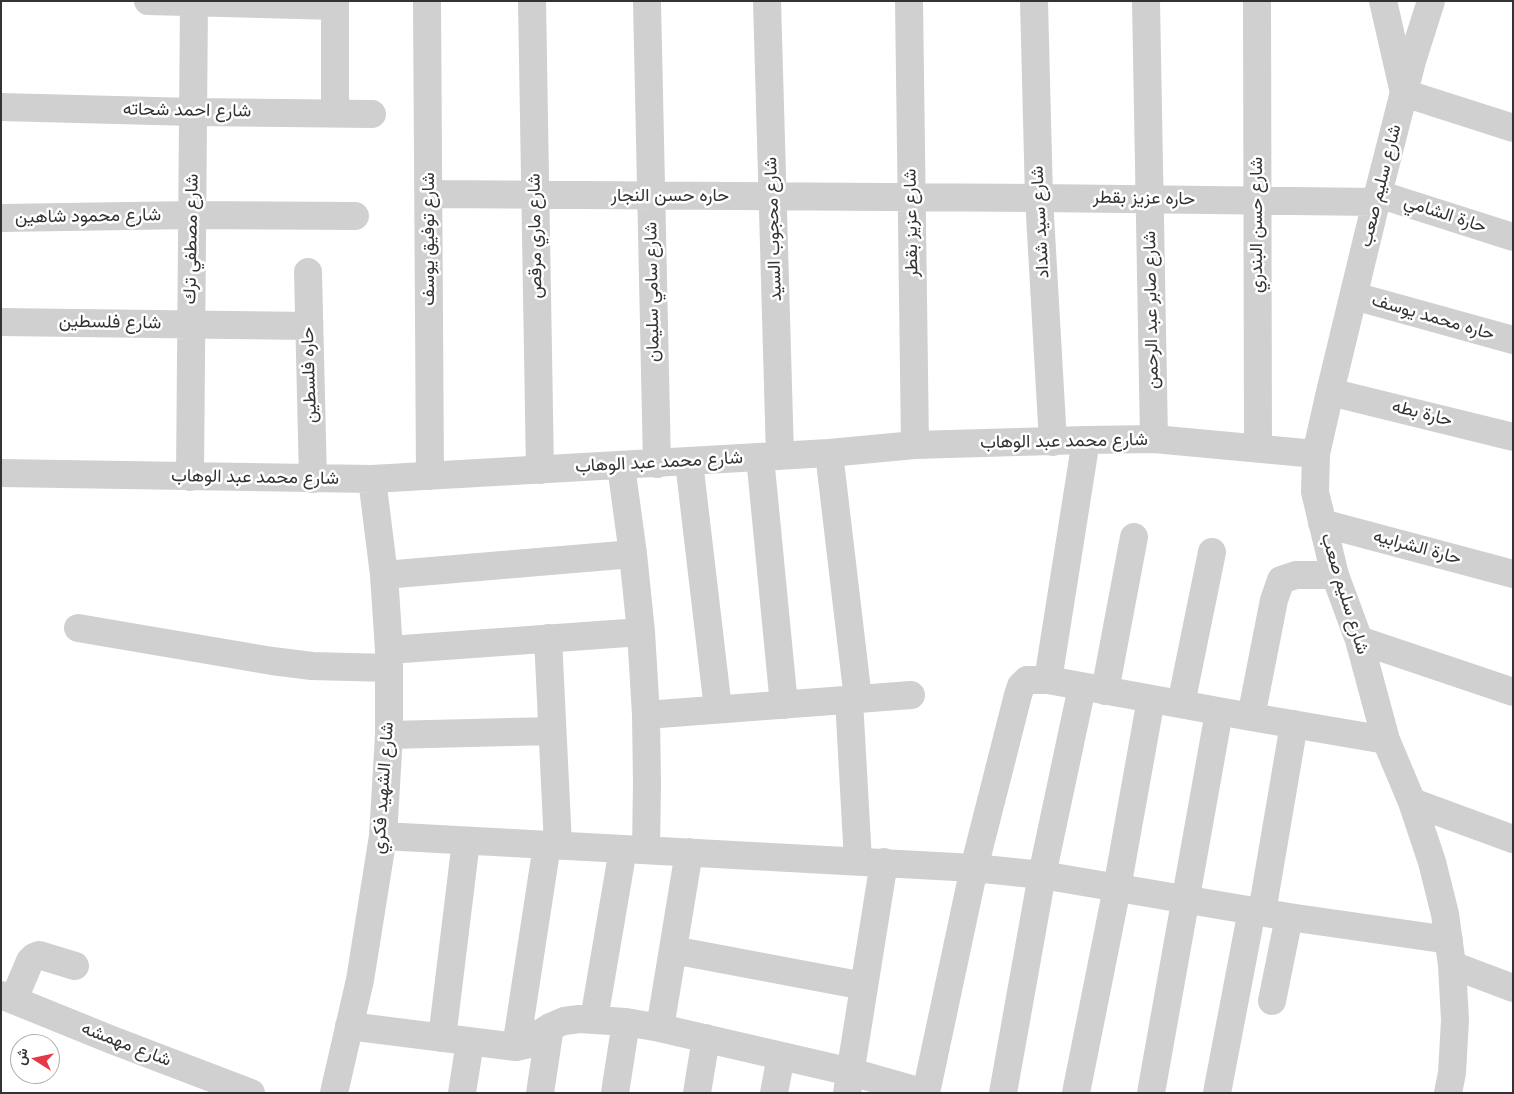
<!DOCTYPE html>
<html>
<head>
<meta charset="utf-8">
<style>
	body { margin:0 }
	#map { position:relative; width:1514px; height:1094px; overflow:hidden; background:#fff; font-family:Poppins,Vazirmatn,sans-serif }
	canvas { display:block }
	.frame { position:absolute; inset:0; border:2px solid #333; pointer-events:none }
	.north { position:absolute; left:10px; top:1034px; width:50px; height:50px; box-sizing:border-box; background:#fff; border:1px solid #adadad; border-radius:50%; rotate:280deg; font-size:14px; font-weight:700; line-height:20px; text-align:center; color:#333 }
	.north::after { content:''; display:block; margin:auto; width:18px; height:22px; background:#e63946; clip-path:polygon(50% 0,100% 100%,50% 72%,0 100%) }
</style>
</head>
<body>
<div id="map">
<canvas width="1514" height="1094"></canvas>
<div class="frame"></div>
<div class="north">ش</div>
</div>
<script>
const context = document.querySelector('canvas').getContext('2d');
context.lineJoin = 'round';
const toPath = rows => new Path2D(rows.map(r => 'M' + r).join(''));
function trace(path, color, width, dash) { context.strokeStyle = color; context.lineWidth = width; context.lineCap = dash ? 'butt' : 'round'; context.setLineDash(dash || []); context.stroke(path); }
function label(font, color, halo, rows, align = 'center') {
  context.font = font + ' Poppins,Vazirmatn,sans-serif'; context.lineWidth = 5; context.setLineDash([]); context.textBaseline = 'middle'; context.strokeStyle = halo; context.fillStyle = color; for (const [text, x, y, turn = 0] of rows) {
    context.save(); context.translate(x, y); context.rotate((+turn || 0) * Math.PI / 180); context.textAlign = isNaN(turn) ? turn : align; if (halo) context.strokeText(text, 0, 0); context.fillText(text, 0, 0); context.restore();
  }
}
const minor = toPath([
	[148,1,335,6],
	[335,1,335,113],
	[427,1,430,476],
	[532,1,540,470],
	[647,1,657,464],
	[767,1,780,456],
	[909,1,915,445],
	[1034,1,1039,198,1053,442],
	[1146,1,1154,439],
	[1257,1,1258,448],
	[1383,1,1404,93,1513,128],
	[1431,1,1412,61,1378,194,1330,392,1316,454,1315,492,1335,575,1359,640,1386,740,1412,802,1432,862,1445,914,1452,965,1455,1020,1452,1073,1448,1093],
	[1,107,193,112,372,114],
	[429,194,1039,198,1376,202],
	[1378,194,1513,237],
	[1,218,192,215,355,216],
	[308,272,313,479],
	[1354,296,1513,340],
	[1,322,309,326],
	[1330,392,1513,437],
	[829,453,858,699],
	[760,457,784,705],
	[689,462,718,709],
	[621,466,633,554,641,632,646,715,647,783,646,850],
	[1,473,372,479,829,453,915,445,1086,440,1154,439,1316,454],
	[190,477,194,1],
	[1322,523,1513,574],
	[384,575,633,554],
	[78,628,272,661,312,666,389,668],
	[548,638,558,845],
	[1359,640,1513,692],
	[389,650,641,632],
	[1048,680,1086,440],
	[1105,691,1134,537],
	[849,700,858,861],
	[1181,704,1212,552],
	[646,715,911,695],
	[1251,717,1274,600,1281,580,1296,575,1335,575],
	[389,735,552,731],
	[1412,802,1513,839],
	[383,836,974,868,1042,875,1289,917,1449,940],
	[1262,912,1294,724],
	[673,950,864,986],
	[1452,965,1513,988],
	[1,995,112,1040,251,1093],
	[14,999,30,961,34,957,39,955,75,966],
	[1272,1001,1289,917],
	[594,1019,623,849],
	[349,1026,516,1047,529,1044,539,1034,550,1027,564,1021,579,1019,626,1022,660,1028,851,1072,925,1093],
	[660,1028,689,852],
	[442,1038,466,841],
	[516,1047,547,845],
	[334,1093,360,980,383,836,389,735,389,650,384,575,372,479],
	[462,1093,470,1042],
	[540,1093,550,1027],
	[615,1093,626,1022],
	[697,1093,706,1038],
	[774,1093,781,1056],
	[847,1093,884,862],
	[926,1093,974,868,1018,695,1021,686,1027,680,1048,680,1251,717,1386,740],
	[1003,1093,1042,875,1082,687],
	[1076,1093,1117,888,1151,699],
	[1151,1093,1219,712],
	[1217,1093,1252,910]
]);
const streetNames = [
	["شارع احمد شحاته",187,111,1],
	["شارع سليم صعب",1381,186,-76],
	["حاره حسن النجار",670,196],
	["حاره عزيز بقطر",1144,199,1],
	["حارة الشامي",1445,215,18],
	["شارع محمود شاهين",88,217,-1],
	["شارع سيد شداد",1041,222,-93],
	["شارع عزيز بقطر",912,223,-91],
	["شارع حسن البندري",1257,225,-90],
	["شارع محجوب السيد",774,229,-92],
	["شارع ماري مرقص",536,236,-91],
	["شارع مصطفي ترك",192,239,-89],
	["شارع توفيق يوسف",429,239,-90],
	["شارع سامي سليمان",653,292,-91],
	["شارع صابر عبد الرحمن",1152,310,-91],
	["حاره محمد يوسف",1433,318,16],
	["شارع فلسطين",110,323,1],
	["حاره فلسطين",310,375,-92],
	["حارة بطه",1422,414,14],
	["شارع محمد عبد الوهاب",1064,442,-1],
	["شارع محمد عبد الوهاب",659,463,-3],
	["شارع محمد عبد الوهاب",255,478,1],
	["حارة الشرابيه",1417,548,15],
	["شارع سليم صعب",1344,594,73],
	["شارع الشهيد فكري",384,788,-86],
	["شارع مهمشه",126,1045,21]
];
trace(minor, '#d0d0d0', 28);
label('18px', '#333', '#fff', streetNames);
</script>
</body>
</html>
